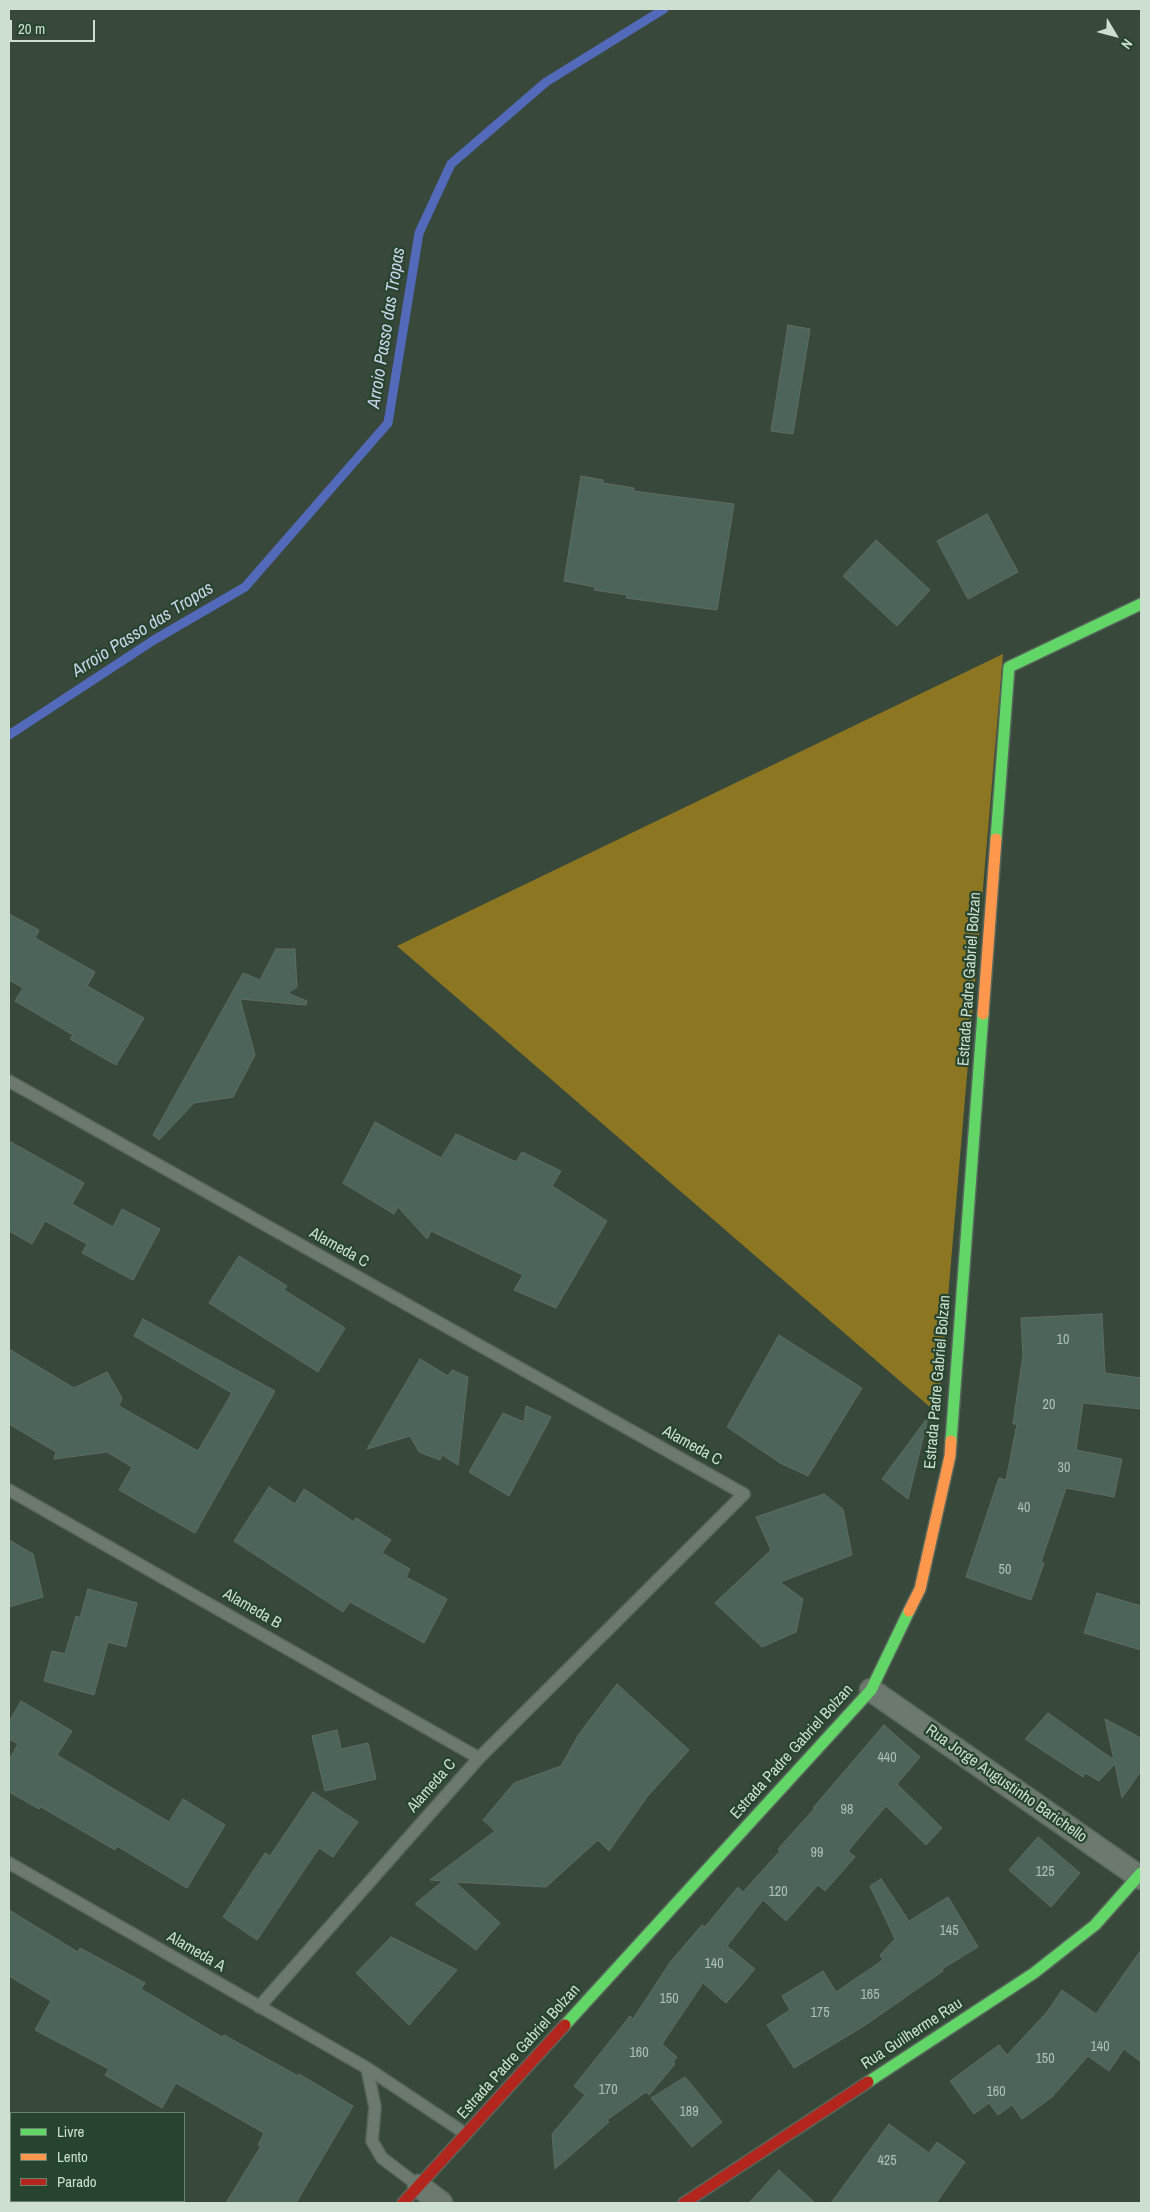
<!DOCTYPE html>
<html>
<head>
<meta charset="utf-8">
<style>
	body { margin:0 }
	#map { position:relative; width:1150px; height:2212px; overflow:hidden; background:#38493c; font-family:"Archivo Narrow",sans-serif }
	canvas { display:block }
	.frame { position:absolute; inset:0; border:10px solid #cddfd1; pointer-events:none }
	.legend { position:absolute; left:10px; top:2112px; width:175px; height:90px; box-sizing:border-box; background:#27452e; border:1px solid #69836f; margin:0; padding:6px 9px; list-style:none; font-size:15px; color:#cddfd1 }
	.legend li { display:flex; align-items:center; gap:10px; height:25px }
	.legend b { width:25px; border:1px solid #69836f }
	.north { position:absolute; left:1090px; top:10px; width:50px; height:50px; -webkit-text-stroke:4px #27452e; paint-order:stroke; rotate:127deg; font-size:14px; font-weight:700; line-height:20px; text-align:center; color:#cddfd1 }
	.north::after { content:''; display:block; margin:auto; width:18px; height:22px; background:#cddfd1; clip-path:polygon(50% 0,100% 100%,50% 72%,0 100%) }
	.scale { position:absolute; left:10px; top:20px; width:85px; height:22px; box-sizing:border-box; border:2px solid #cddfd1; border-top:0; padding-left:6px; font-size:15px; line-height:18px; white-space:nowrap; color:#cddfd1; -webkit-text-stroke:4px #27452e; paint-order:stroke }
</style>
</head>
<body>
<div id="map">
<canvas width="1150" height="2212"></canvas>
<div class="frame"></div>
<ul class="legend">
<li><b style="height:6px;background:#63d668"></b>Livre</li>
<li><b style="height:6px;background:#ff974d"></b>Lento</li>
<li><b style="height:6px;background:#b3261e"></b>Parado</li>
</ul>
<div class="north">N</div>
<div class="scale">20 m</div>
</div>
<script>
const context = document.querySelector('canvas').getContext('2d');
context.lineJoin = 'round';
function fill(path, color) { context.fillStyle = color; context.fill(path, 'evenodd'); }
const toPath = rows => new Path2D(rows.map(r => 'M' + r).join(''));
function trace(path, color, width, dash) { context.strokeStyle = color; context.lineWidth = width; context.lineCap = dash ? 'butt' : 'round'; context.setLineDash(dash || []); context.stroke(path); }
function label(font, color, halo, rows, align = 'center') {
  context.font = font + ' "Archivo Narrow",sans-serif'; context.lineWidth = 4.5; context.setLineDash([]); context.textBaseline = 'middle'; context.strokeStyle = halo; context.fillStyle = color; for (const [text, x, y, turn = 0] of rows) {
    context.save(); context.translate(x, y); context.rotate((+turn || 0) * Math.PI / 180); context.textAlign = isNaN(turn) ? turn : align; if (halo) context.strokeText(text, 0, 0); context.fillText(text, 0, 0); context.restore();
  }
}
const forest = toPath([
	[1003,654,938,1414,397,946]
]);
const stream = toPath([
	[9,735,154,640,245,587,388,423,419,233,451,164,546,82,664,9]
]);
const building = toPath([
	[788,325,810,329,793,434,771,431,788,325],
	[581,476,603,480,603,483,634,488,633,491,734,504,717,610,626,598,627,595,594,590,595,587,564,581,581,476],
	[987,514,1018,572,968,599,937,541,987,514],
	[876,540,930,590,897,626,843,576,876,540],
	[9,914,39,930,35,938,95,972,87,986,144,1018,116,1065,70,1039,73,1035,15,1001,23,988,9,980,9,914],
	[276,949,295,949,297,987,288,993,307,1001,306,1005,240,999,255,1055,233,1097,194,1103,159,1140,153,1135,243,973,260,980,276,949],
	[375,1122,441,1158,456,1134,516,1162,522,1152,561,1171,552,1186,607,1221,556,1308,514,1290,523,1275,431,1231,427,1239,398,1207,394,1214,343,1183,375,1122],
	[9,1141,84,1183,72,1204,113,1227,122,1209,160,1229,133,1280,82,1253,87,1244,45,1221,32,1244,9,1231,9,1141],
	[239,1256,287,1286,284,1290,345,1328,318,1372,209,1303,239,1256],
	[1102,1314,1105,1373,1141,1378,1141,1409,1083,1403,1076,1450,1122,1459,1114,1497,1066,1488,1041,1562,1044,1563,1031,1600,966,1577,999,1478,1006,1480,1017,1424,1013,1424,1023,1355,1021,1318,1102,1314],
	[143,1319,275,1391,195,1533,119,1490,132,1467,107,1452,54,1459,56,1452,9,1424,9,1349,74,1388,107,1372,122,1398,119,1406,198,1451,232,1393,134,1336,143,1319],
	[779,1335,862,1388,808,1476,780,1463,727,1427,779,1335],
	[420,1359,448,1376,452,1370,468,1377,458,1465,442,1455,440,1460,419,1452,410,1436,367,1449,420,1359],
	[526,1406,551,1417,509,1496,469,1472,503,1413,524,1422,526,1406],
	[928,1417,928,1418,908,1499,882,1479,928,1417],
	[269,1487,295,1504,304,1489,354,1522,356,1518,391,1540,382,1553,410,1569,406,1577,447,1599,424,1643,350,1602,343,1612,234,1541,269,1487],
	[824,1494,843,1509,852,1555,780,1582,803,1599,796,1632,762,1647,715,1603,771,1550,756,1517,824,1494],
	[9,1540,33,1554,43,1597,9,1607,9,1540],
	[88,1589,137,1603,126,1647,108,1642,94,1695,44,1681,52,1651,65,1654,76,1616,80,1618,88,1589],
	[1097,1593,1141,1606,1141,1650,1084,1633,1097,1593],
	[617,1684,689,1750,647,1797,609,1851,598,1840,546,1887,455,1882,500,1923,476,1950,415,1904,443,1881,430,1880,495,1831,483,1820,514,1783,561,1766,579,1734,617,1684],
	[21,1701,72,1731,57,1755,169,1822,183,1799,225,1825,187,1888,117,1846,115,1850,41,1807,39,1809,9,1792,9,1760,18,1744,9,1739,9,1722,21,1701],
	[1048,1713,1114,1760,1105,1719,1141,1738,1141,1771,1122,1798,1115,1764,1099,1781,1085,1773,1083,1777,1025,1739,1048,1713],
	[884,1725,920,1757,897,1784,942,1828,926,1845,886,1806,848,1851,855,1857,825,1891,818,1885,786,1921,763,1900,727,1946,755,1969,726,2003,703,1983,662,2044,677,2057,673,2062,675,2064,649,2095,646,2092,607,2120,609,2122,555,2169,552,2134,585,2095,574,2086,630,2016,633,2019,671,1961,702,1925,705,1927,738,1887,743,1892,780,1851,778,1849,814,1809,813,1808,884,1725],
	[337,1730,341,1749,368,1743,376,1779,325,1791,312,1736,337,1730],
	[313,1792,358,1822,333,1857,319,1848,257,1940,223,1917,265,1853,270,1856,313,1792],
	[1038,1837,1080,1873,1051,1907,1009,1870,1038,1837],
	[881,1879,909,1921,948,1897,978,1947,942,1969,943,1971,864,2026,794,2068,767,2025,790,2010,782,1996,823,1971,836,1992,883,1960,880,1955,895,1939,870,1886,881,1879],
	[9,1910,78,1952,80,1948,145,1983,141,1989,222,2037,224,2035,298,2076,299,2074,353,2106,296,2203,226,2203,261,2146,258,2145,264,2133,176,2083,162,2108,105,2075,109,2069,35,2030,51,2001,9,1976,9,1910],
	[391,1937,457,1970,409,2025,356,1973,391,1937],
	[1141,1950,1141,2062,1124,2049,1109,2071,1088,2056,1052,2097,1022,2119,1012,2105,998,2115,989,2103,974,2114,950,2081,999,2045,1007,2055,1047,2012,1062,1990,1096,2014,1141,1950],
	[685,2077,722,2122,692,2147,651,2098,685,2077],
	[889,2124,929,2153,937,2142,965,2162,936,2203,831,2203,889,2124],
	[779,2170,815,2203,749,2203,779,2170]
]);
const lane = toPath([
	[9,1081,744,1494,479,1758,259,2007],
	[9,1490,479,1758],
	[9,1863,367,2068,466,2134],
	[367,2068,375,2107,372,2141,382,2158,419,2186]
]);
const street = toPath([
	[871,1690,1141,1878],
	[419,2186,441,2203]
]);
const fast = toPath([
	[996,839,1009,667,1141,604],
	[951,1441,983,1014],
	[565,2025,871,1690,909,1611],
	[868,2082,1034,1973,1095,1925,1141,1873]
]);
const slow = toPath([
	[983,1014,996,839],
	[909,1611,920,1589,950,1456,951,1441]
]);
const jam = toPath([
	[403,2203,565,2025],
	[684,2203,868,2082]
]);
const numberNames = [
	["10",1063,1340],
	["20",1049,1405],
	["30",1064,1468],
	["40",1024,1508],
	["50",1005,1570],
	["440",887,1758],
	["98",847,1810],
	["99",817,1853],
	["125",1045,1872],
	["120",778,1892],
	["145",949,1931],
	["140",714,1964],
	["165",870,1995],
	["150",669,1999],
	["175",820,2013],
	["140",1100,2047],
	["160",639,2053],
	["150",1045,2059],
	["170",608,2090],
	["160",996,2092],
	["189",689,2112],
	["425",887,2161]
];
const streetNames = [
	["Estrada Padre Gabriel Bolzan",970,979,-86],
	["Alameda C",339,1248,29],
	["Estrada Padre Gabriel Bolzan",938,1382,-85],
	["Alameda C",692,1446,29],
	["Alameda B",252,1609,30],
	["Estrada Padre Gabriel Bolzan",792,1752,-48],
	["Rua Jorge Augustinho Barichello",1006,1784,35],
	["Alameda C",432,1786,-49],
	["Alameda A",196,1952,30],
	["Rua Guilherme Rau",912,2034,-33],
	["Estrada Padre Gabriel Bolzan",519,2052,-48]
];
const waterNames = [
	["Arroio Passo das Tropas",387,328,-81],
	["Arroio Passo das Tropas",143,630,-32]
];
fill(forest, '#8d7621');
trace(stream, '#5369ba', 9);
fill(building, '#4d6459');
trace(building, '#5d6d64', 1);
trace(lane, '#58675c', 14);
trace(street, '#58675c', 25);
trace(fast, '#58675c', 14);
trace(slow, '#58675c', 14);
trace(jam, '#58675c', 14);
trace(lane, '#6d796f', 11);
trace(street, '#6d796f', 22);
trace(fast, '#63d668', 11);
trace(slow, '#ff974d', 11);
trace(jam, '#b3261e', 11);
label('14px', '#adc0b3', null, numberNames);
label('16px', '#cddfd1', '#27452e', streetNames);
label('italic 18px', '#cad2ea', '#27452e', waterNames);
</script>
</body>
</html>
